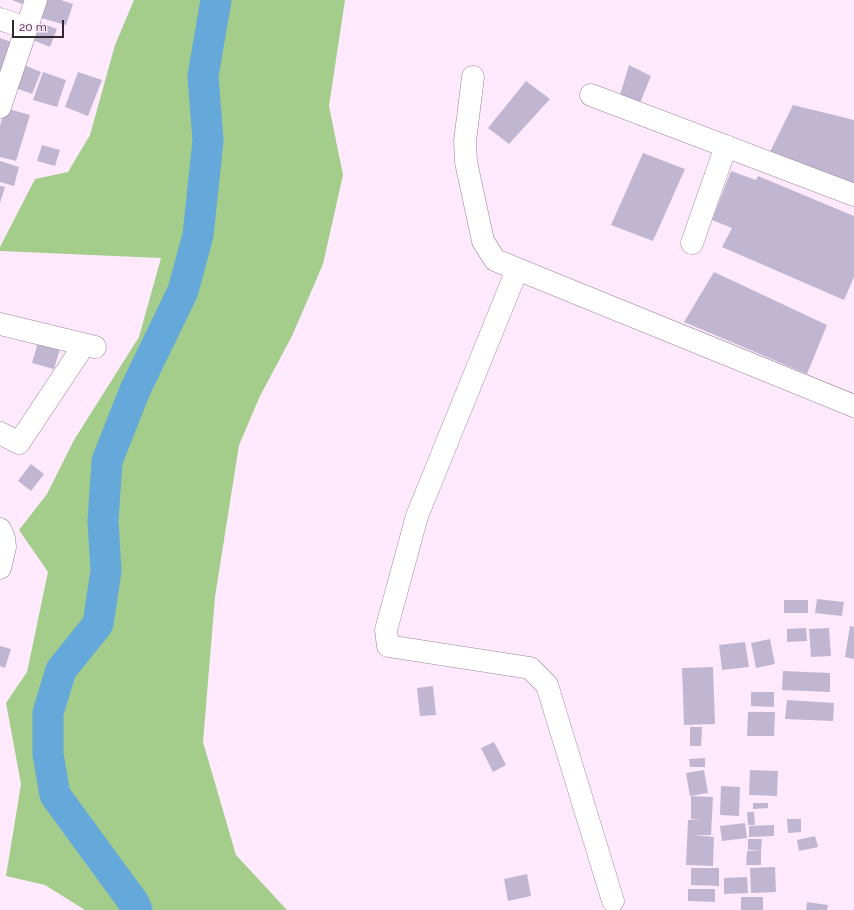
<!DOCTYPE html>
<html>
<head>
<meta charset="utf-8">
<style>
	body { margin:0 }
	#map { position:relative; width:854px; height:910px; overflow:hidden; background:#feeafc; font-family:Raleway,sans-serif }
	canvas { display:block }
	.scale { position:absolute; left:12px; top:20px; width:52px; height:18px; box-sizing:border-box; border:2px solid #30272f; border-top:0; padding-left:5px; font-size:12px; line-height:14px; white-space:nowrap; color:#30272f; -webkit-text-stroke:3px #feeafc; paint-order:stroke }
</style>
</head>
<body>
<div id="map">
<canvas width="854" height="910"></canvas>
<div class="scale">20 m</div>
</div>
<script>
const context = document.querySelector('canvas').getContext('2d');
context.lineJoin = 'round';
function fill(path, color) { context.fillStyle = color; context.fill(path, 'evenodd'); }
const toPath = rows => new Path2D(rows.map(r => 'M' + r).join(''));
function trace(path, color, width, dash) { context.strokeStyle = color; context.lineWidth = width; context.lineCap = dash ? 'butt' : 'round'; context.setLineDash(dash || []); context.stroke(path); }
const forest = toPath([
	[134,0,345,0,329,106,343,175,323,264,292,336,260,396,239,445,215,597,203,742,236,855,287,910,85,910,45,885,6,876,21,784,6,703,27,672,48,572,19,530,47,494,74,440,139,337,161,258,0,251,0,247,35,179,68,172,90,135,115,45]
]);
const river = toPath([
	[137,910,134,903,55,795,48,754,48,713,61,670,98,624,106,571,103,521,107,461,135,390,183,291,198,235,208,141,203,76,216,0]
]);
const building = toPath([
	[12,0,35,0,32,8],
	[46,0,61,0,73,4,66,25,41,18],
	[38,22,57,29,50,47,30,39],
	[0,38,14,43,0,79],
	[19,63,41,72,32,94,10,86],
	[629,65,651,76,640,103,620,95],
	[43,72,66,80,57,107,33,100],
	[78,72,102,80,88,116,65,107],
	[526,81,550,99,509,144,488,128],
	[793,105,854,120,854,192,767,158],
	[5,108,30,115,16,161,0,157,0,126],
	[42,145,60,150,55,166,37,161],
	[643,153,685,169,653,241,611,225],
	[0,161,19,167,14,186,0,182],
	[731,171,756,180,758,176,854,216,854,277,844,300,722,247,732,228,712,220],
	[0,186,5,187,0,203],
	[714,272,827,325,807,374,684,322],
	[39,339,61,345,54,369,32,363],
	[31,464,44,474,31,491,18,481],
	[817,599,844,602,842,616,815,613],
	[784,600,808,600,808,613,784,613],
	[850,626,854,627,854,659,845,657],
	[806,628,807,641,787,642,787,629],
	[829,628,831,656,811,657,809,629],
	[770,639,775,664,756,668,751,643],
	[745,642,749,667,722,670,719,645],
	[0,646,11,649,5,668,0,666],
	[713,667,715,724,684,725,682,668],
	[783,671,830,673,830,692,782,690],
	[433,686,436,715,420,716,417,688],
	[751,692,774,692,774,707,751,706],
	[787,700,834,703,833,721,785,719],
	[748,712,775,712,774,736,747,736],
	[690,727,702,727,701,746,690,746],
	[494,742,506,765,493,772,481,748],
	[705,758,705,767,690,767,689,759],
	[704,770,708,793,690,796,686,773],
	[750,770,778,771,777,796,749,795],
	[721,786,740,787,739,816,720,815],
	[691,796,713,797,711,835,694,835,714,837,713,866,686,865,688,820,703,819,691,819],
	[753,803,768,803,768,808,753,809],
	[747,812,754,812,755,825,748,825],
	[787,819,801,819,801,832,788,833],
	[745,823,747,838,722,841,720,826],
	[774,825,774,836,749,837,749,826],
	[815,836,818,847,799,851,797,840],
	[748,839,762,839,761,851,748,850],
	[747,851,761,851,761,865,746,865],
	[775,867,776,892,751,893,750,868],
	[691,868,719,868,719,886,691,885],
	[527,874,531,896,508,901,504,879],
	[747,877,748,893,724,894,724,878],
	[688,889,715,889,715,902,688,901],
	[741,897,763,897,763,910,741,910],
	[807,902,828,905,827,910,806,910]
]);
const minor = toPath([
	[0,19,26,28],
	[473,77,465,141,466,162,483,241,495,260,854,406],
	[591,95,854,195],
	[0,107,36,0],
	[692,243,726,146],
	[517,270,417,516,386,630,388,646,530,668,547,685,613,901],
	[0,324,95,347],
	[0,433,19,443,84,345],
	[0,529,4,538,5,547,0,568]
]);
fill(forest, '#a4cd8b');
trace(river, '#65a8da', 31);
fill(building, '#c0b6d1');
trace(minor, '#9b8599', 23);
trace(minor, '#fff', 22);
</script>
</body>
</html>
